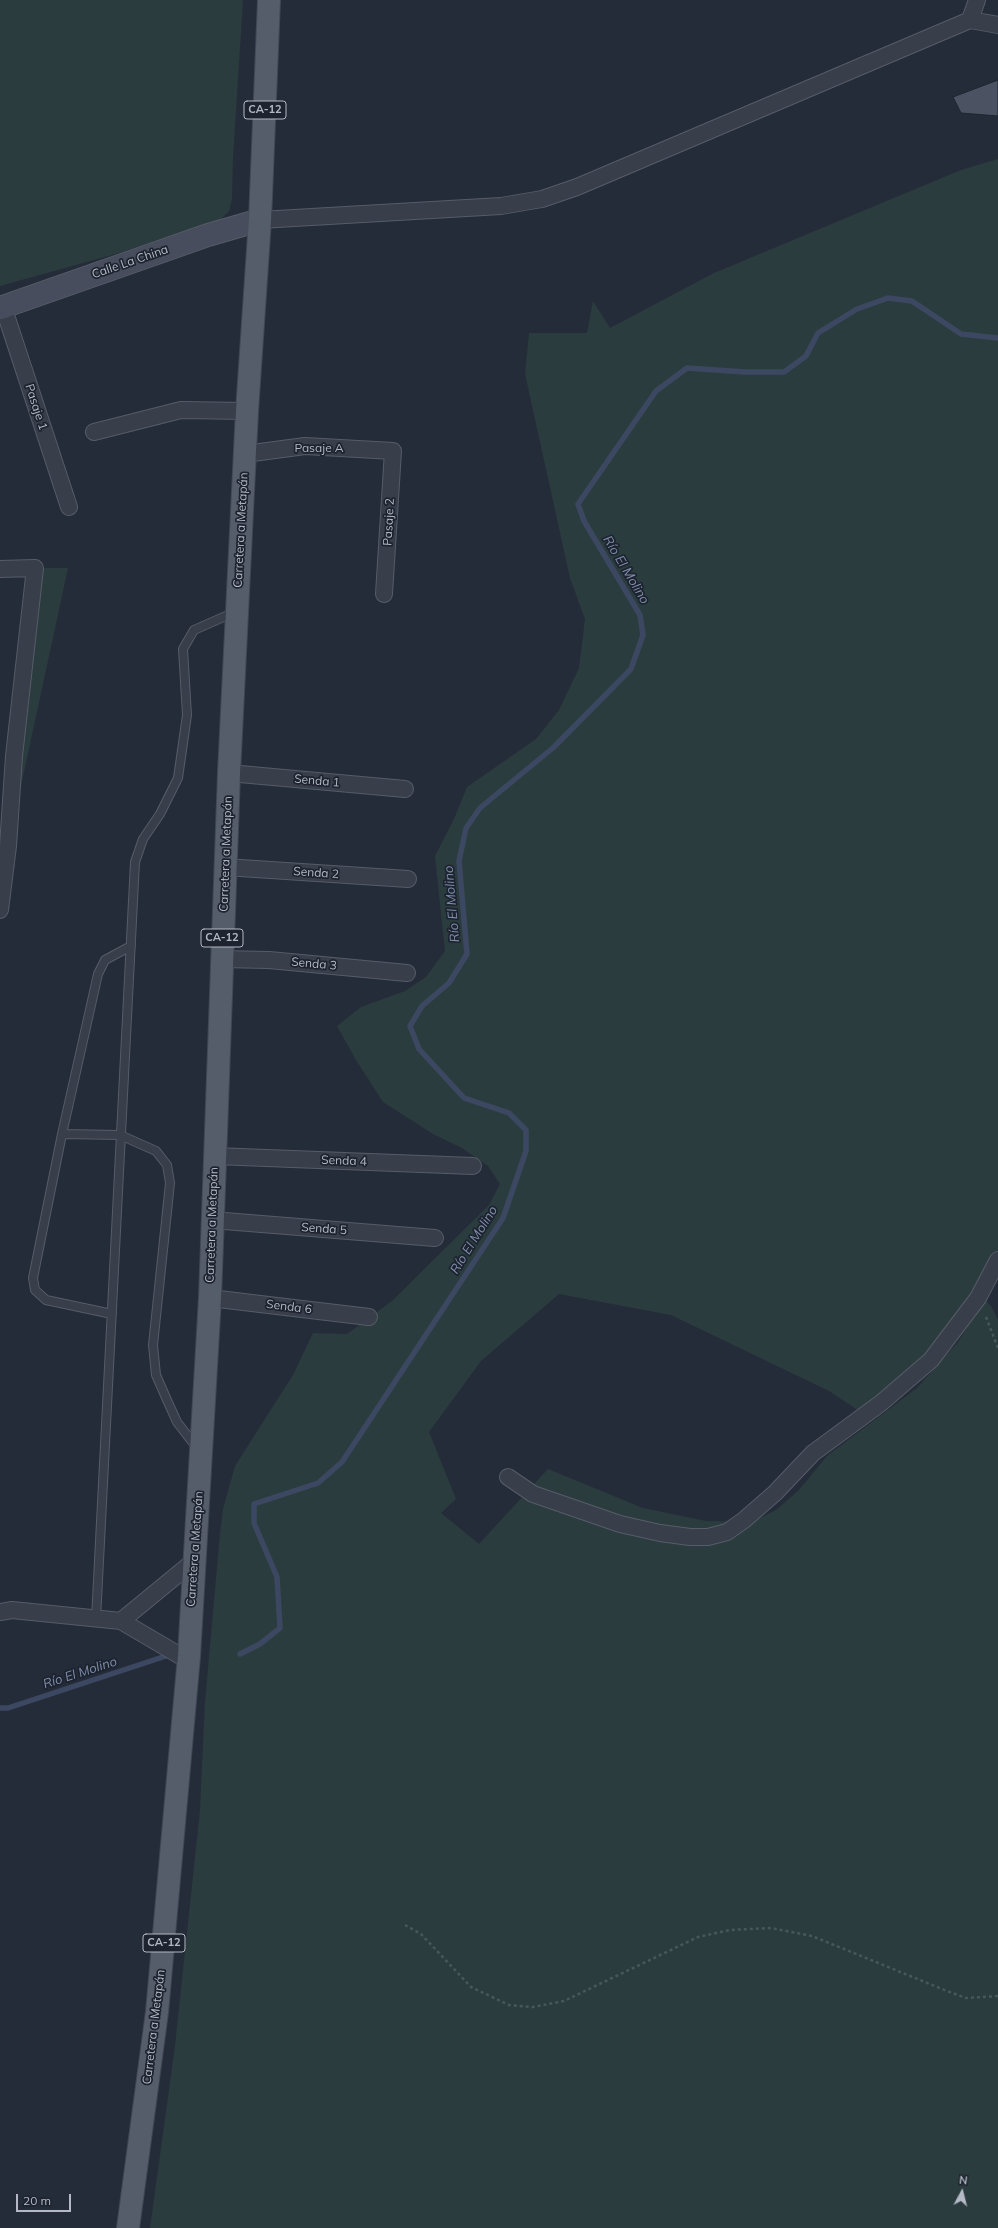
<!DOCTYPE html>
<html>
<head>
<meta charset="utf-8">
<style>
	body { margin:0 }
	#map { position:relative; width:998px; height:2228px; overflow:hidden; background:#252c39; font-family:Mulish,sans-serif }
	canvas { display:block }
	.north { position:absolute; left:942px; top:2172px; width:40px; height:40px; -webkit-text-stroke:3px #1d232f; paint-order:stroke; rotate:7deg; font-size:11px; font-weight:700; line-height:16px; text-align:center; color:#b4b9c5 }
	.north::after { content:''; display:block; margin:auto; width:14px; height:18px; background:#b4b9c5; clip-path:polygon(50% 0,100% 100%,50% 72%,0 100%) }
	.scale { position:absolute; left:16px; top:2194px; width:55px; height:18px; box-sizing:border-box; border:2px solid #b4b9c5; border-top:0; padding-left:5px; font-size:12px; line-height:14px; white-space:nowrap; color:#b4b9c5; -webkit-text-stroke:3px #1d232f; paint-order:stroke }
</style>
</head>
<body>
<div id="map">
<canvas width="998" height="2228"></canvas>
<div class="north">N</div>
<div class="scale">20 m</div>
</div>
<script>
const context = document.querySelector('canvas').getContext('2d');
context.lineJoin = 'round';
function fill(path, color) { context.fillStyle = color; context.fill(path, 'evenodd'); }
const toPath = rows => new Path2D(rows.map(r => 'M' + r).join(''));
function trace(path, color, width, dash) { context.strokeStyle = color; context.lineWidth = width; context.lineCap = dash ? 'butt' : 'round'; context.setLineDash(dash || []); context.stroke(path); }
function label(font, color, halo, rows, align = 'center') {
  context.font = font + ' Mulish,sans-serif'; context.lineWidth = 3.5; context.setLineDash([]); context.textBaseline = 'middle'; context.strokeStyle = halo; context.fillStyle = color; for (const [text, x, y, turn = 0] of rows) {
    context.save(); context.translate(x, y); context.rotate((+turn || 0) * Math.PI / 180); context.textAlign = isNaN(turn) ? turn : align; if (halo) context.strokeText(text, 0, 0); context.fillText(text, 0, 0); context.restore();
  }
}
const green = toPath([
	[0,0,243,0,233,158,232,199,229,211,220,220,119,253,0,286],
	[998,159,998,1251,976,1294,939,1339,908,1372,859,1411,829,1391,671,1315,559,1294,481,1361,429,1432,456,1499,441,1513,479,1544,548,1469,643,1508,706,1521,752,1522,776,1510,798,1491,827,1456,917,1388,958,1342,980,1306,985,1300,991,1306,998,1320,998,2228,150,2228,175,2046,200,1810,205,1702,220,1534,223,1509,235,1466,293,1375,313,1333,347,1334,392,1301,489,1205,500,1184,488,1166,462,1148,433,1134,383,1102,356,1060,337,1026,361,1007,405,991,426,977,445,951,435,856,454,819,467,787,536,739,559,710,579,668,585,619,570,578,525,374,529,333,587,333,593,301,610,328,714,273,961,170],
	[35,568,68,568,8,846]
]);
const stream = toPath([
	[240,1654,260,1644,280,1628,277,1577,254,1523,254,1504,318,1483,342,1462,503,1218,526,1151,526,1130,509,1113,464,1098,419,1049,410,1026,422,1006,449,983,467,954,459,861,466,828,480,808,554,747,631,669,643,635,640,615,584,521,578,504,656,391,687,368,745,372,784,372,806,356,818,333,857,309,888,298,912,301,961,334,998,338],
	[0,1708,8,1708,166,1656]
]);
const building = toPath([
	[998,80,998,116,961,113,953,97,998,80]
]);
const path = toPath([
	[986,1317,998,1348],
	[405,1925,421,1934,471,1987,509,2005,533,2007,564,2001,698,1937,730,1930,771,1928,812,1936,947,1991,966,1998,998,1996]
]);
const lane = toPath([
	[62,1134,120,1135,156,1151,167,1165,170,1183,153,1345,156,1375,167,1400,177,1422,197,1448],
	[112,1314,46,1300,35,1290,33,1278,62,1134,98,974,105,960,131,946],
	[96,1619,135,862,143,839,160,814,178,778,187,715,183,649,194,630,235,612]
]);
const street = toPath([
	[970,20,977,0],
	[260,220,501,206,542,199,577,187,970,20,998,25],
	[3,306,69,507],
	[94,432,181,410,247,411],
	[245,454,305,446,393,451,384,594],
	[0,569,35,568,14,756,8,846,0,910],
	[229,773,405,789],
	[225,867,408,879],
	[221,959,269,960,407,973],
	[215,1156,473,1166],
	[212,1220,435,1238],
	[210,1298,369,1317],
	[508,1477,533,1494,620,1524,660,1533,690,1537,708,1537,727,1532,744,1520,775,1493,813,1453,881,1403,931,1360,978,1298,998,1260],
	[0,1612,12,1610,121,1621,189,1661],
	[121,1621,194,1561]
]);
const secondary = toPath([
	[0,308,208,235,260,220]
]);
const primary = toPath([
	[128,2228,157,2012,189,1656,210,1298,229,773,247,411,260,220,269,0]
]);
const shields = [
	[265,110,42],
	[222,938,42],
	[164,1943,42]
];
const shieldNames = [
	["CA-12",265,110],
	["CA-12",222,938],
	["CA-12",164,1943]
];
const streetNames = [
	["Calle La China",130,262,-19],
	["Pasaje 1",36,407,72],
	["Pasaje A",319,448],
	["Pasaje 2",389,522,-87],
	["Carretera a Metapán",241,530,-87],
	["Senda 1",317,781,5],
	["Carretera a Metapán",226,854,-88],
	["Senda 2",316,873,4],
	["Senda 3",314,964,5],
	["Senda 4",344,1161,2],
	["Carretera a Metapán",212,1225,-88],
	["Senda 5",324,1229,4],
	["Senda 6",289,1307,7],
	["Carretera a Metapán",195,1549,-86],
	["Carretera a Metapán",154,2027,-83]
];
const waterNames = [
	["Río El Molino",626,570,59],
	["Río El Molino",452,904,-95],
	["Río El Molino",474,1240,-58],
	["Río El Molino",80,1673,-18]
];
fill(green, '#2b3c3e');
trace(stream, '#3c4861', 5.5);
fill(building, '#4b5262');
trace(building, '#1f2531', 1);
trace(lane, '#565c68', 10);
trace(street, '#565c68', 18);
trace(secondary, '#565c68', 24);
trace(primary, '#414753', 24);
trace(path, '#48575c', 2.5, [3, 3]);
trace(lane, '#383e4a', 8);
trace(street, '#383e4a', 16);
trace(secondary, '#474d5c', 22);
trace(primary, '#565d6a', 22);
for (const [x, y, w] of shields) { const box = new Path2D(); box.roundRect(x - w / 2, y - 9, w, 18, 3); context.fillStyle = '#1d232f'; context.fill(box); trace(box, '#b4b9c5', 1); }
label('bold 11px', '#b4b9c5', null, shieldNames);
label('12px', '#b4b9c5', '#1d232f', streetNames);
label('italic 13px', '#7e8daa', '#1d232f', waterNames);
</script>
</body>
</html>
